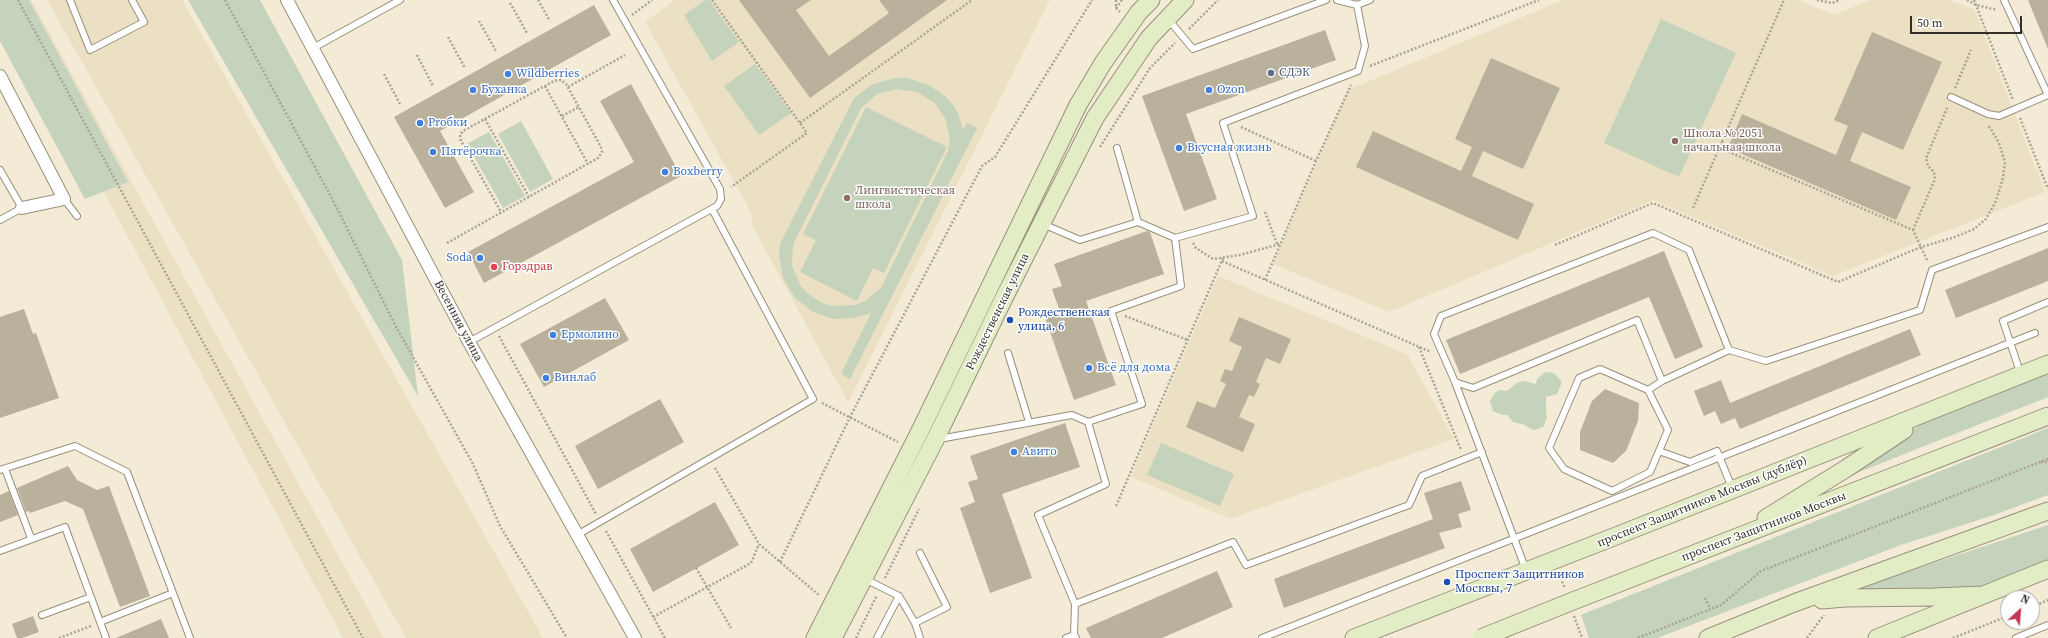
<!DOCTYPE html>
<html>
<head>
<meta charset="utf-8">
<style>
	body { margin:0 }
	#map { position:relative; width:2048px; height:638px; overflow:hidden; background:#f3ebd5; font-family:"Source Serif 4",serif }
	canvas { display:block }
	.north { position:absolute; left:2000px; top:590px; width:40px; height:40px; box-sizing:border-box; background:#fff; border:1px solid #adaca9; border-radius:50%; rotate:26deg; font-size:11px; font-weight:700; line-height:16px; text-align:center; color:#333027 }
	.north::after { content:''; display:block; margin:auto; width:14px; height:18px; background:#c43557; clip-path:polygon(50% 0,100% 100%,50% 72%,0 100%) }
	.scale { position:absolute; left:1910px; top:16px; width:112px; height:18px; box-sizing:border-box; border:2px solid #333027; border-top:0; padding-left:5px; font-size:12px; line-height:14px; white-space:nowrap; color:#333027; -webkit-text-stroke:3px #fff; paint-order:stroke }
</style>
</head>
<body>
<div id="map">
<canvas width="2048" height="638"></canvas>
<div class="north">N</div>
<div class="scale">50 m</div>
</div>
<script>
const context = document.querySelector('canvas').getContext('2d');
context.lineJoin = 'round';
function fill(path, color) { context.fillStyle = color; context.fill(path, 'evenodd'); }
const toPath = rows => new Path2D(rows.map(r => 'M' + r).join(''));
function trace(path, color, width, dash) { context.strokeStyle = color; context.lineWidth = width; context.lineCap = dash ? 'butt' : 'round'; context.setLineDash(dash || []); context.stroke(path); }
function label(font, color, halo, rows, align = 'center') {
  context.font = font + ' "Source Serif 4",serif'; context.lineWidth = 3; context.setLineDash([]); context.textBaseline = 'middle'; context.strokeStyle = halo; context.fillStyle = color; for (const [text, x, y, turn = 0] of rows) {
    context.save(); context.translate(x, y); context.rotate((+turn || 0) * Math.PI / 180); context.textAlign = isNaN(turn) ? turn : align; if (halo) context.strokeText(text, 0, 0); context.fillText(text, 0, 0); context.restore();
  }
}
const built = toPath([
	[1,0,31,0,384,638,343,638],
	[47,0,182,0,543,638,406,638],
	[675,0,1050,0,848,402,753,227,751,212,645,22],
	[1563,0,1798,0,1834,15,1870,0,1948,0,1974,9,2045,192,1833,276,1653,200,1389,312,1273,264,1348,90],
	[1218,276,1407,354,1454,439,1230,519,1131,477]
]);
const green = toPath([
	[0,0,29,0,128,182,85,199,0,41],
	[188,0,260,0,402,260,418,396],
	[705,0,709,0,739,42,712,61,684,15],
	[1661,19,1736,53,1679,177,1604,143],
	[755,64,791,113,759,135,724,86],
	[895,78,907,78,929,85,946,97,953,105,958,113,963,130,967,123,977,128,850,379,841,374,871,313,854,318,833,319,813,312,795,298,783,278,779,255,780,244,854,98,873,84],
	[897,89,917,92,935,103,946,120,950,140,948,151,881,288,865,301,855,305,835,306,824,304,807,293,800,285,792,265,793,245,861,108,877,94],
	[866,107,947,147,884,273,873,268,857,301,800,272,816,240,803,234],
	[521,121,553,179,530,192,498,134],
	[489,132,525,196,503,208,467,144],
	[2048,370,2048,397,1834,482,1934,415],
	[1545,372,1554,373,1561,381,1561,385,1557,394,1546,397,1546,411,1547,418,1543,427,1534,430,1529,428,1525,425,1513,422,1507,415,1502,415,1493,411,1490,401,1495,393,1499,390,1507,391,1517,383,1524,381,1536,384,1537,379],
	[2048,428,2048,495,1994,515,1901,545,1657,638,1589,638,1581,615],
	[1161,443,1234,474,1220,506,1147,475],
	[2048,525,2048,560,1980,587,1852,590]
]);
const building = toPath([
	[739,0,811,0,796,10,829,56,889,13,879,0,947,0,810,98],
	[2028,0,2048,0,2048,49],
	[594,5,611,35,440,131,474,192,445,208,394,117],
	[1325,30,1336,60,1186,114,1217,199,1184,211,1142,96],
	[1872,32,1942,62,1903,150,1862,132,1850,161,1911,187,1896,220,1728,148,1742,114,1836,155,1848,126,1834,120],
	[1491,58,1560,88,1523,169,1483,151,1472,176,1534,204,1518,240,1356,167,1373,131,1461,171,1472,147,1455,139],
	[631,84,681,176,484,283,468,252,634,162,600,101],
	[1147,231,1150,232,1164,274,1086,301,1116,385,1074,400,1044,315,1059,309,1052,289,1062,286,1054,264],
	[2048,248,2048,281,1956,318,1945,290],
	[1664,251,1703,347,1675,359,1649,297,1460,374,1446,340],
	[605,298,629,340,544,387,520,344],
	[24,309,33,334,36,333,59,398,0,418,0,317],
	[1239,317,1291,339,1280,364,1266,358,1256,382,1260,384,1254,397,1249,395,1239,417,1255,424,1243,452,1186,427,1197,401,1215,408,1226,384,1220,381,1225,369,1232,371,1242,347,1229,341],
	[1910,329,1921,355,1740,429,1735,418,1721,424,1715,411,1704,416,1694,391,1721,380,1730,403],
	[1605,389,1639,403,1638,421,1626,451,1613,463,1580,450,1580,432,1592,401],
	[660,399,684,442,598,489,575,446],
	[1065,423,1080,467,1002,494,1032,578,990,593,960,508,975,502,968,482,978,479,970,456],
	[68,466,77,480,97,490,109,486,150,596,120,607,83,509,65,501,30,513,29,511,26,512,17,488],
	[1461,481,1471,510,1458,514,1462,527,1439,533,1445,548,1284,608,1274,579,1433,519,1424,493],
	[9,491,18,515,0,522,0,495],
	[715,502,739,545,653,592,630,549],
	[1217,571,1233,607,1162,638,1091,638,1086,628],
	[33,616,39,632,22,638,17,638,12,624],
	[161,619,169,638,116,638]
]);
const path = toPath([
	[18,0,363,638],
	[225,0,337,208,395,325,473,464,500,526,567,638],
	[538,0,550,21],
	[712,0,807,133,731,187],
	[1116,0,1116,8,1120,12],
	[1817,0,1832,3,1840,0],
	[1967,0,1976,5,1997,10],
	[1974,0,2013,100],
	[510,3,527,33],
	[1116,8,1122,0],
	[632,15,652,0],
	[479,21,496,51],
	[1189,29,1218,0],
	[448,37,465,68],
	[417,55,433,86],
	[1370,66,1539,0],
	[384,74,400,104],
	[545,86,588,164],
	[568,87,625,55],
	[1955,88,1971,50],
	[562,116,579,107],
	[2020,118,2048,189],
	[485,119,529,197],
	[800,123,972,0],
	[1241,127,1316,161],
	[1722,141,1729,152,1913,230,1928,262],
	[1100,147,1150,68,1175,43],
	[1693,208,1784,0],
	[1265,212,1277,244],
	[1913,230,1935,179,1934,172,1928,166,1926,158,1948,106],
	[447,243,598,158,602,152,601,147,566,84,561,80,554,81,463,131,460,135,461,141,501,212],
	[1193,243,1196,248,1213,259,1240,255,1280,244],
	[1555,245,1653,203,1838,282,1921,247,1955,237,1974,229,1986,219,1996,201,2003,178,2005,162,1999,143,1991,129,1987,125],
	[1222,261,1431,352],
	[1265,280,1316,161,1351,85],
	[1125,316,1188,340],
	[499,336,596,514],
	[1419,347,1461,450],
	[822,403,898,442],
	[2041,462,2048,462],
	[715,468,759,544,820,596],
	[1116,506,1223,258],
	[606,531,665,638],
	[780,562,850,417,982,166,995,157,1092,0],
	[696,568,731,628],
	[1559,574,1565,589],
	[885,578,919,509],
	[1705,598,1710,609],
	[2032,607,2048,600],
	[1574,616,1582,638],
	[653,617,751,563,759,544],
	[59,638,91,626],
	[856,638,877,595],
	[1638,638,1721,605,1761,571,2048,459],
	[1807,638,1824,615],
	[1953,638,2008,616]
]);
const lane = toPath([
	[70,0,90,50,144,22,132,0],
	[1337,0,1357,5],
	[2004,0,2048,95],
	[1168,19,1193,49,1326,0],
	[313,48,400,0],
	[1951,97,1988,114,1999,116,2048,95],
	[1117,148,1138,222],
	[0,170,22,208,0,220],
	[64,199,77,216],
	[1043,224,1080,240,1138,222,1175,238],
	[469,342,717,206,721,199,720,189,613,0],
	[1729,350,1689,250,1653,233,1441,316,1434,334,1455,382,1473,388,1637,320,1662,381,1729,350,1766,361,1920,310,1932,270,2048,227],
	[1008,353,1029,422],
	[2021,375,2003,321,2048,302],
	[1455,382,1526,570],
	[1648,390,1668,430,1650,472,1612,491,1564,469,1549,448,1579,378,1600,369,1648,390,1662,381],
	[939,439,1072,415,1088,422],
	[1659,451,1690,462,1717,451,1732,488],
	[5,469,31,538],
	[0,470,75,446,127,472,190,638],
	[577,535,813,399,712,209],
	[0,551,65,527,106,638],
	[865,579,899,596,877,638],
	[899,596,915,623],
	[1075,604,1038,515,1106,484,1088,422,1142,404,1111,311,1181,286,1175,238,1253,216,1223,123,1358,71,1365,46,1357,5,1370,0],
	[42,615,91,597],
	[100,622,173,593],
	[1074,635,1075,604,1233,542,1246,565,1409,505,1422,476,1482,452],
	[920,638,915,623,947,607,920,553],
	[1066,638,1074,635,1076,638],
	[1262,638,2035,333],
	[2016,638,2048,625]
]);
const street = toPath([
	[287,0,469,342,635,638],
	[0,76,64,199,22,208]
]);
const secondary = toPath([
	[1766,518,1847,468,1904,430],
	[1822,600,1845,598,1934,597,1983,595],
	[1573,601,2048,416],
	[815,638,919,433,1078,105,1103,63,1139,12,1151,0],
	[833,638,935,440,1004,298,1095,118,1149,38,1185,0],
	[1354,638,1611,538,2048,364],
	[1708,638,1794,603,2048,511],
	[1877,638,2048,569]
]);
const secondaryBridge = toPath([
	[1481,638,1573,601]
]);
const markers = [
	[1271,73,4,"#5c6f8a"],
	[508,74,4,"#3f7fe0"],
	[473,90,4,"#3f7fe0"],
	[1209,90,4,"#3f7fe0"],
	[420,123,4,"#3f7fe0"],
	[1675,141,4,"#8d6e63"],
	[1179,148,4,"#3f7fe0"],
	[433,152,4,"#3f7fe0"],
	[665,172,4,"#3f7fe0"],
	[847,198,4,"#8d6e63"],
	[480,258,4,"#3f7fe0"],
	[494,267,4,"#e0444e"],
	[1010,320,4,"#1a4fb4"],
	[553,335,4,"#3f7fe0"],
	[1089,368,4,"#3f7fe0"],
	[546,378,4,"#3f7fe0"],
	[1014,452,4,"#3f7fe0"],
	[1447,582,4,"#1a4fb4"]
];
const serviceNames = [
	["СДЭК",1279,73]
];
const shopNames = [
	["Wildberries",516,74],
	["Буханка",481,90],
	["Ozon",1217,90],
	["Proбки",428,123],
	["Вкусная жизнь",1187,148],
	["Пятёрочка",441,152],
	["Boxberry",673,172],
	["Soda",472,258,"right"],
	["Ермолино",561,335],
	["Всё для дома",1097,368],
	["Винлаб",554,378],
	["Авито",1022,452]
];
const educationNames = [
	["Школа № 2051",1683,134],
	["начальная школа",1683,148],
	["Лингвистическая",855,191],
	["школа",855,205]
];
const healthNames = [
	["Горздрав",502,267]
];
const streetNames = [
	["Рождественская улица",998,312,-64],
	["Весенняя улица",458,321,62],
	["проспект Защитников Москвы (дублёр)",1702,502,-22],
	["проспект Защитников Москвы",1764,527,-21]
];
const transitNames = [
	["Рождественская",1018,313],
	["улица, 6",1018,327],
	["Проспект Защитников",1455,575],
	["Москвы, 7",1455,589]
];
fill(built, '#ebe0c4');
fill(green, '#c5d2bc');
fill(building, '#b9b19c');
trace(lane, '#98907c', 8);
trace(street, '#98907c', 14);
trace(secondary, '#98907c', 19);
trace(path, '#aaa493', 2.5, [2, 2]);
trace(lane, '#fff', 6);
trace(street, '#fff', 12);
trace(secondary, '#e2edc5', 17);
trace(secondaryBridge, '#98907c', 19, []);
trace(secondaryBridge, '#e2edc5', 17);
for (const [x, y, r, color] of markers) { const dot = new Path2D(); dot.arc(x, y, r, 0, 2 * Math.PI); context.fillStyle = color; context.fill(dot); trace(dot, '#fff', 1.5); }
label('12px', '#4e5e75', '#fff', serviceNames, 'left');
label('12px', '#366cbe', '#fff', shopNames, 'left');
label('12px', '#785e54', '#fff', educationNames, 'left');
label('12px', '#be3a42', '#fff', healthNames, 'left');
label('12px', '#333027', '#fff', streetNames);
label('12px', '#164399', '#fff', transitNames, 'left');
</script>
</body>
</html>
